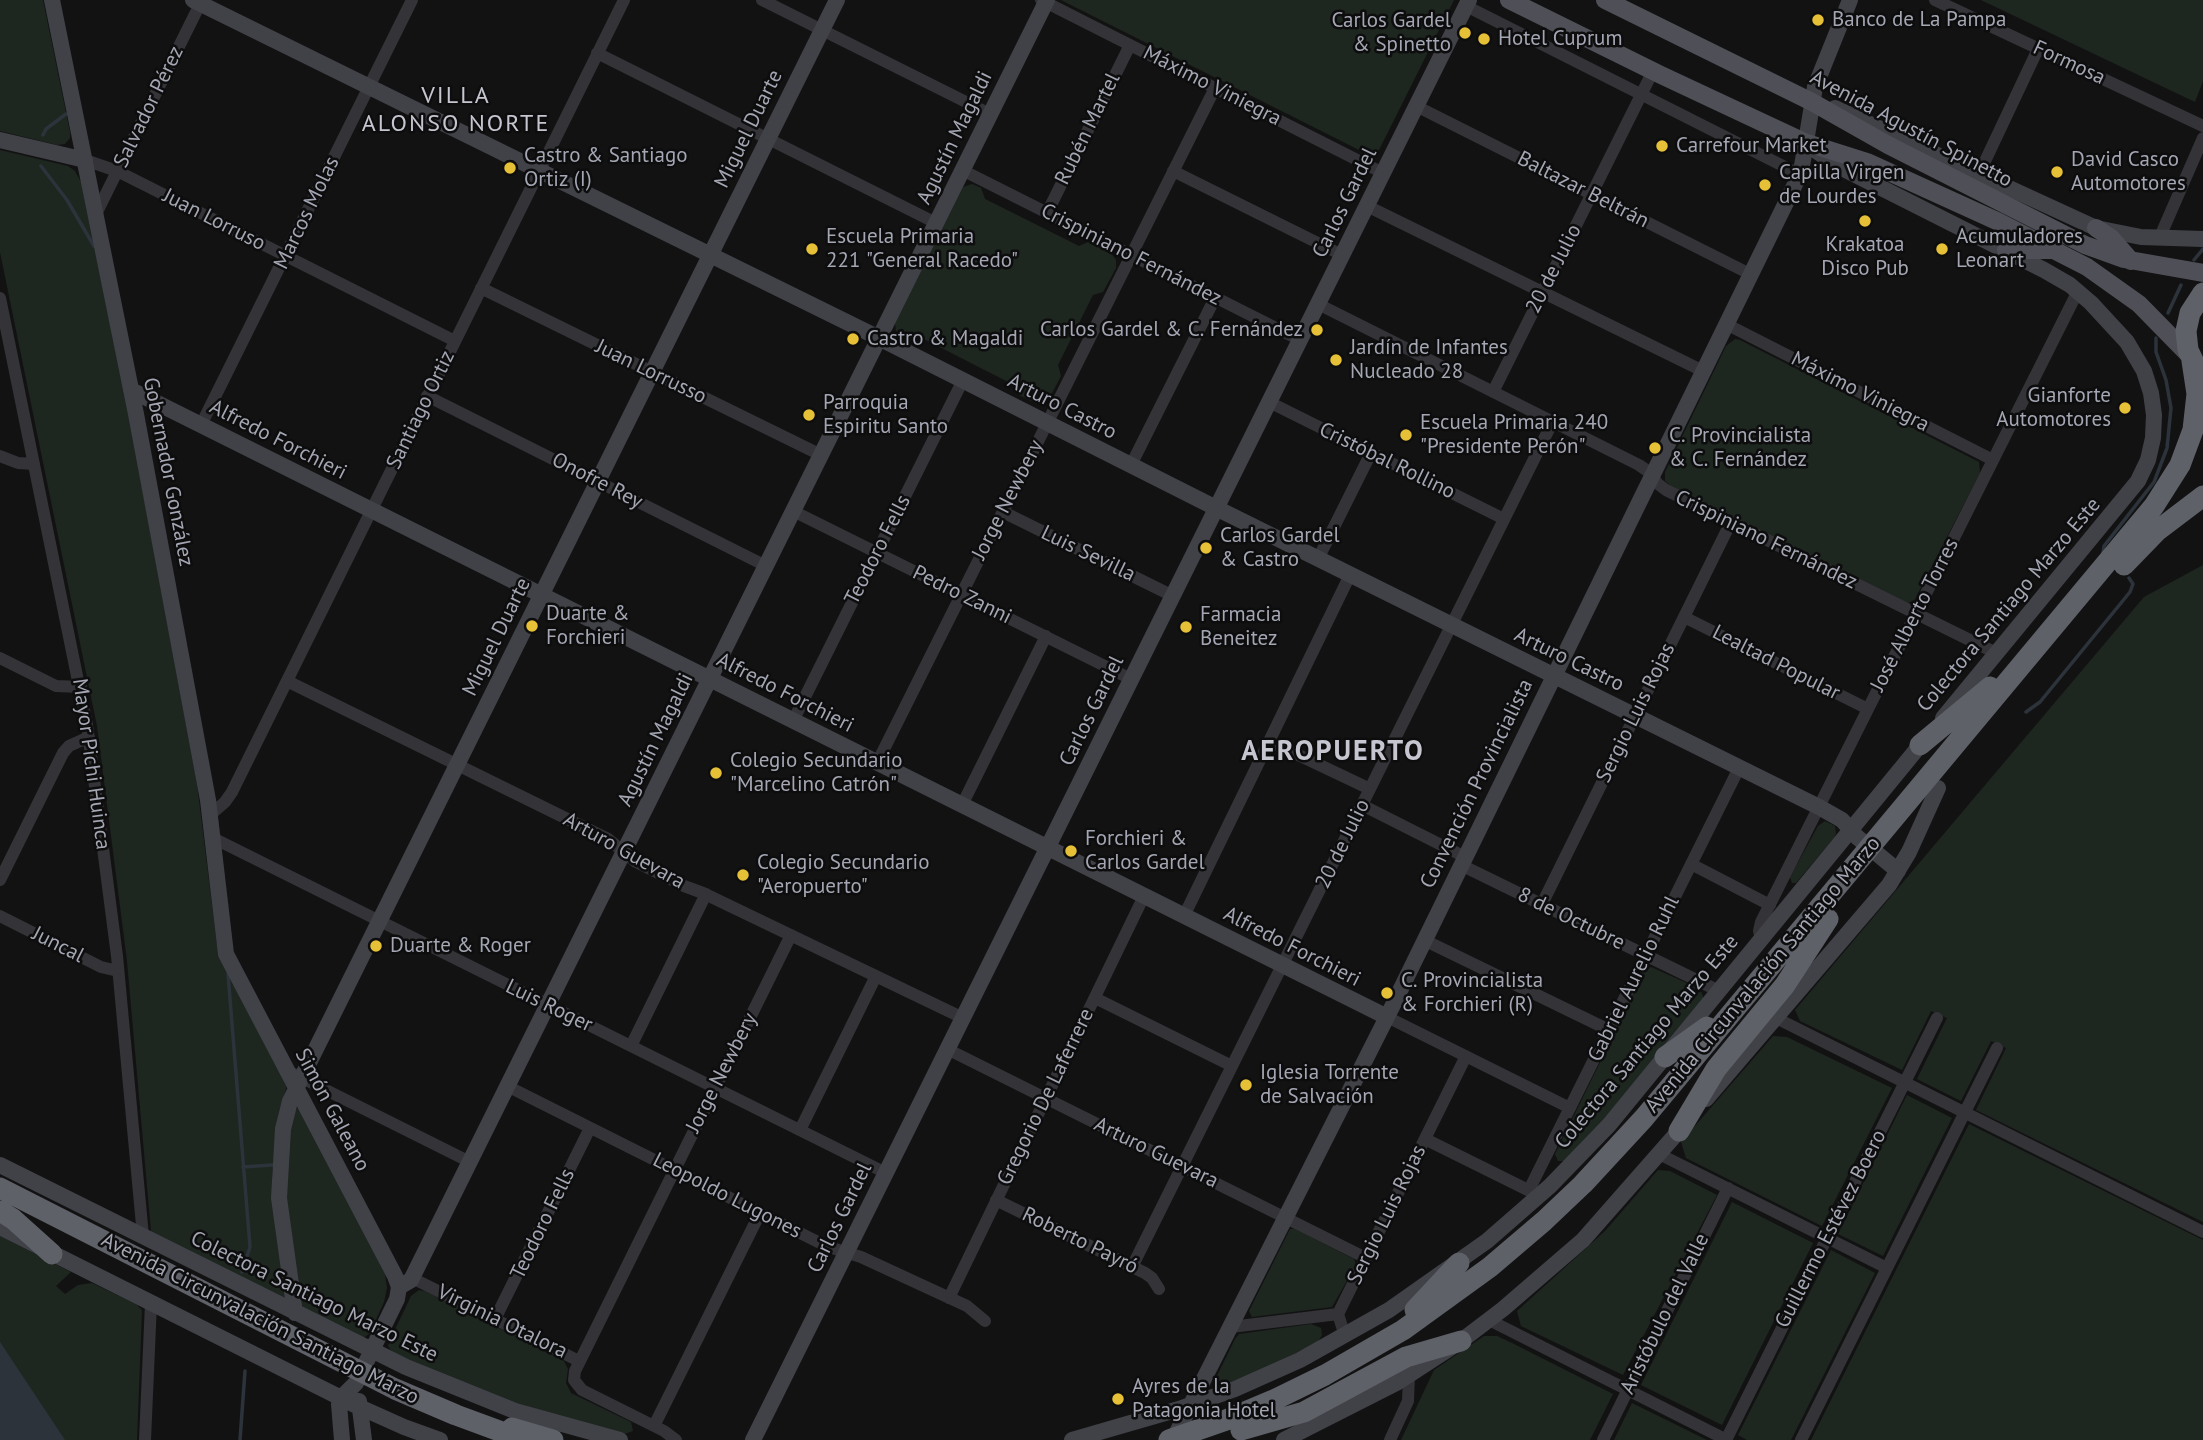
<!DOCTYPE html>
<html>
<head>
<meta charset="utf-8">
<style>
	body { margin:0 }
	canvas { display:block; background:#121213 }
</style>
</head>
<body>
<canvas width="2203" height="1440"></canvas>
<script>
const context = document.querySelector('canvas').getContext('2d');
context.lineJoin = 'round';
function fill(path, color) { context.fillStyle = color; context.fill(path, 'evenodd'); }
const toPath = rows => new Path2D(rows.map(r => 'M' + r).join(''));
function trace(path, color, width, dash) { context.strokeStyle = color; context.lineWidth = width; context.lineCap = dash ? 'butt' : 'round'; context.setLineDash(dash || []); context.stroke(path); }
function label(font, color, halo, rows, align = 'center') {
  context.font = font + ' "PT Sans",sans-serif'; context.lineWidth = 5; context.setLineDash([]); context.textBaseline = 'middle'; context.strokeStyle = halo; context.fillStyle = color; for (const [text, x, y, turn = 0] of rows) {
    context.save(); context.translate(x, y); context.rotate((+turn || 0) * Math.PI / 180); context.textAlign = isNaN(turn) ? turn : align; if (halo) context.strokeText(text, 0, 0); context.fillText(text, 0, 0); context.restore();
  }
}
const green = toPath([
	[0,0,43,0,70,132,70,138,65,144,57,145,0,131],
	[1061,0,1454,0,1375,158],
	[1981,0,2203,0,2203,81,2195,102],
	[0,150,68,166,75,171,81,182,130,422,197,784,217,945,287,1086,278,1115,272,1175,276,1233,286,1296,284,1298,154,1236,151,1231,127,961,97,726,0,252],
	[972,184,981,188,985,199,1079,246,1088,242,1111,253,1116,260,1116,268,1103,292,1093,295,1058,365,1061,376,1049,399,1043,404,1037,404,1019,395,1014,385,920,337,909,340,896,331,895,323,963,187],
	[1735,339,1740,340,1979,462,1980,473,1914,601,1907,603,1671,486,1665,481,1665,472,1726,346],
	[2203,565,2203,1222,1976,1110,2006,1048,1991,1041,1961,1101,1917,1079,1947,1018,1931,1011,1902,1070,1800,1021,1795,1010,2144,597],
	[1825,821,1835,826,1836,834,1834,838,1796,883,1792,883,1790,877,1818,826],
	[1651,967,1700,989,1704,999,1611,1114,1566,1161,1558,1161,1555,1154,1645,971],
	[1773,1036,1787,1037,1892,1088,1822,1226,1686,1158,1681,1142],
	[1907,1095,1952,1118,1883,1256,1838,1234],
	[297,1108,301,1110,385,1274,387,1288,384,1302,370,1333,365,1337,360,1338,303,1308,301,1304,286,1204,286,1154,294,1109],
	[1969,1124,2203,1240,2203,1440,1811,1440],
	[1658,1170,1670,1171,1717,1195,1623,1375,1521,1326,1517,1311,1605,1231],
	[1732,1202,1813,1243,1722,1425,1641,1385],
	[1290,1229,1295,1229,1354,1259,1356,1265,1332,1307,1252,1317,1249,1311],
	[0,1236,71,1272,56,1286,65,1294,78,1285,92,1283,136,1304,142,1310,137,1440,0,1440],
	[1831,1250,1875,1273,1791,1440,1747,1440,1738,1435],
	[419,1290,425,1291,564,1361,568,1369,566,1383,571,1393,631,1422,633,1431,624,1434,560,1418,484,1393,392,1352,388,1346,390,1340,411,1296],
	[1311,1324,1321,1328,1322,1335,1318,1342,1258,1372,1220,1387,1217,1385,1215,1380,1235,1339,1239,1334],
	[1484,1336,1497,1336,1512,1343,1613,1394,1590,1440,1401,1440,1434,1370],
	[1632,1403,1707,1440,1614,1440]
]);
const water = toPath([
	[0,1342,65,1440,0,1440]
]);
const stream = toPath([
	[43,135,46,129,66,114],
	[41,166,67,200,94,246],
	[2194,260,2203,249],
	[2168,313,2181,285],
	[2103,553,2104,546,2154,482,2167,448,2171,408,2166,380,2156,352,2156,338],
	[2026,712,2040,702,2130,592,2133,584,2129,578],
	[228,974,250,1247,242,1272],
	[243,1167,272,1165],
	[240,1440,245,1371]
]);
const street = toPath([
	[762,0,990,114],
	[1041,0,1383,173],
	[1935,0,2203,126],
	[1466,6,1799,174],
	[597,53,936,223],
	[1416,106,1750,274],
	[85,160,117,171,455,341],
	[962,170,1300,340],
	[1173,171,1342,255],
	[1979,174,2038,49],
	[1367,206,1703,371],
	[1047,213,1130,45],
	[96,214,202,0],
	[2159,239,2203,138],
	[481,288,821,455],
	[0,298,87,725,117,956,143,1236],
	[1318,304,1639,465,1649,472,1658,484,1666,490,1996,653],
	[1726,324,1993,460],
	[1493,392,1653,71],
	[427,396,766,566],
	[1269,402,1504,519],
	[201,425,412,0],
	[0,456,18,463,34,464],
	[1131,465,1215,298],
	[793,511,1131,679],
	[1003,512,1173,596],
	[1318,559,1371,453],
	[1684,617,1868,709],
	[0,658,56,686,81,687],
	[287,681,608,839,636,862,684,886,703,893,963,1018],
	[793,721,963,380],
	[1269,741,1370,789],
	[877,763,1215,88],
	[962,805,1046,636],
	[1362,805,1465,857],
	[210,815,225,802,232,792,624,0],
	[213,838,886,1173],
	[1691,864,1770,905],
	[1461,865,1719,991],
	[0,880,63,753,69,746,89,737],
	[1542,904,1731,522],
	[0,916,101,967,118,971],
	[1184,916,1350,575],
	[1761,939,1759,931,1761,922,2078,291],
	[1424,940,1609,1030],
	[1095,998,1232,1066],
	[1387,1017,1570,1108],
	[1776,1018,2203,1232],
	[631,1046,706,894],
	[947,1049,1366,1258],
	[294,1074,470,1162],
	[507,1086,826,1246,861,1257,967,1306,985,1321],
	[800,1130,876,976],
	[1425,1139,1534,1193],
	[1659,1154,1887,1268],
	[1529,1190,1739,768],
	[996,1200,1145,1273,1152,1278,1159,1289],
	[1132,1267,1553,421],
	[412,1278,579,1361],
	[949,1298,1144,896],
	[495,1319,590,1128],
	[1489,1320,1727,1440],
	[1231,1327,1338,1314],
	[1345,1336,1338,1314,1466,1056],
	[654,1426,760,1213],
	[145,1440,151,1303],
	[676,1440,664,1431,582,1390,574,1380,575,1371,791,935],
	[1390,1440,1408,1401,1409,1375],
	[1603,1440,1728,1188],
	[1726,1440,1937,1018],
	[1801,1440,1997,1048]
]);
const secondary = toPath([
	[52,0,136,414,208,800,226,954,395,1276,399,1287,397,1299,356,1383,345,1394,339,1404,342,1440],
	[193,0,879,338,1216,508,1819,807,1842,820,1857,837,1898,871],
	[1835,108,2096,228,2141,237,2203,239],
	[0,140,85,160],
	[1809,146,1838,166,2044,270,2070,285,2091,303,2127,342,2144,371,2151,393,2154,415,2153,438,2148,460,2138,481,1943,718],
	[131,390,1387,1017],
	[1706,1099,1889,885,1909,852,1938,788],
	[0,1165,406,1367,515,1411,620,1440],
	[0,1227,355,1405,404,1427,440,1440],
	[399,1287,411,1280,1047,0],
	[295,1313,279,1198,283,1129,290,1101,837,0],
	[359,1401,364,1440],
	[753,1440,1469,0],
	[1072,1440,1179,1409,1235,1389,1300,1360,1389,1310,1487,1241,1550,1186,1609,1125,1926,738],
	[1173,1440,1392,1007,1801,172,1815,87,1850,0],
	[1284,1440,1398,1382,1461,1341,1503,1309,1583,1240,1685,1124]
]);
const primary = toPath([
	[1509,0,1661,75,1804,142,1867,162,1999,222,2087,267,2139,304,2189,355],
	[1605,0,1812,102,1888,145,2085,245,2124,259,2203,273],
	[2096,228,2111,238,2131,261],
	[2006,250,2051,250]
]);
const highway = toPath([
	[2198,371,2188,350,2186,331,2190,313,2203,293],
	[2124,565,2157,531,2203,496],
	[1920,745,1990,687],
	[1665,1057,1707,1027],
	[1679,1131,1716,1069,1785,985,1828,919],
	[0,1188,395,1389,456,1415,524,1440],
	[0,1211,13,1219,52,1254],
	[1415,1310,1459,1263],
	[512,1428,553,1440],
	[1241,1430,1304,1412,1406,1357,1461,1341],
	[1169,1440,1226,1420,1276,1399,1325,1375,1403,1330,1490,1267,1544,1221,1583,1184,1644,1118,2154,506,2180,465,2193,430,2197,394,2192,361]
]);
const markers = [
	[1818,20,7,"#e6c037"],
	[1465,33,7,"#e6c037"],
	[1484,39,7,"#e6c037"],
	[1662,146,7,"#e6c037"],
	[510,168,7,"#e6c037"],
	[2057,172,7,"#e6c037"],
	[1765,185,7,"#e6c037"],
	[1865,221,7,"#e6c037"],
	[812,249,7,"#e6c037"],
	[1942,249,7,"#e6c037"],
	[1317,330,7,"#e6c037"],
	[853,339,7,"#e6c037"],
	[1336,360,7,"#e6c037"],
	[2125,408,7,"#e6c037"],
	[809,415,7,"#e6c037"],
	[1406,435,7,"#e6c037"],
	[1655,448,7,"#e6c037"],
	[1206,548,7,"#e6c037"],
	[532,626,7,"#e6c037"],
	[1186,627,7,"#e6c037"],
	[716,773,7,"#e6c037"],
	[1071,851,7,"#e6c037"],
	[743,875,7,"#e6c037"],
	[376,946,7,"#e6c037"],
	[1387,993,7,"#e6c037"],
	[1246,1085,7,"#e6c037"],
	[1118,1399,7,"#e6c037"]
];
const poiNames = [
	["Banco de La Pampa",1832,20],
	["Carlos Gardel",1451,21,"right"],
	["& Spinetto",1451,45,"right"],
	["Hotel Cuprum",1498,39],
	["Carrefour Market",1676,146],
	["Castro & Santiago",524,156],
	["Ortiz (I)",524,180],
	["David Casco",2071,160],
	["Automotores",2071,184],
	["Capilla Virgen",1779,173],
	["de Lourdes",1779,197],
	["Escuela Primaria",826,237],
	["221 \"General Racedo\"",826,261],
	["Acumuladores",1956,237],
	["Leonart",1956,261],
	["Krakatoa",1865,245,"center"],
	["Disco Pub",1865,269,"center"],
	["Carlos Gardel & C. Fernández",1303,330,"right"],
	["Castro & Magaldi",867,339],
	["Jardín de Infantes",1350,348],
	["Nucleado 28",1350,372],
	["Gianforte",2111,396,"right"],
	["Automotores",2111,420,"right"],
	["Parroquia",823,403],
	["Espiritu Santo",823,427],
	["Escuela Primaria 240",1420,423],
	["\"Presidente Perón\"",1420,447],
	["C. Provincialista",1669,436],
	["& C. Fernández",1669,460],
	["Carlos Gardel",1220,536],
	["& Castro",1220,560],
	["Duarte &",546,614],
	["Forchieri",546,638],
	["Farmacia",1200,615],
	["Beneitez",1200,639],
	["Colegio Secundario",730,761],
	["\"Marcelino Catrón\"",730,785],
	["Forchieri &",1085,839],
	["Carlos Gardel",1085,863],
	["Colegio Secundario",757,863],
	["\"Aeropuerto\"",757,887],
	["Duarte & Roger",390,946],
	["C. Provincialista",1401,981],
	["& Forchieri (R)",1401,1005],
	["Iglesia Torrente",1260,1073],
	["de Salvación",1260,1097],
	["Ayres de la",1132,1387],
	["Patagonia Hotel",1132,1411]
];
const streetNames = [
	["Formosa",2069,63,25],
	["Máximo Viniegra",1212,86,27],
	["Salvador Pérez",149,107,-64],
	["Miguel Duarte",749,129,-64],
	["Rubén Martel",1088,129,-64],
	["Avenida Agustín Spinetto",1911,129,28],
	["Agustín Magaldi",955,138,-64],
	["Baltazar Beltrán",1583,190,27],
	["Carlos Gardel",1345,203,-64],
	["Marcos Molas",307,213,-64],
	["Juan Lorruso",214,220,27],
	["Crispiniano Fernández",1131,255,27],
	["20 de Julio",1554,269,-63],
	["Juan Lorrusso",651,372,26],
	["Máximo Viniegra",1860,392,27],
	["Arturo Castro",1062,407,27],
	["Santiago Ortiz",421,410,-64],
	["Alfredo Forchieri",278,440,27],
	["Cristóbal Rollino",1387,461,26],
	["Gobernador González",168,472,79],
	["Onofre Rey",597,481,27],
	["Jorge Newbery",1008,500,-63],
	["Crispiniano Fernández",1766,540,26],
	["Teodoro Fells",878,550,-63],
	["Luis Sevilla",1088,554,26],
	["Pedro Zanni",962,595,26],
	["Colectora Santiago Marzo Este",2009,605,-50],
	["José Alberto Torres",1915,615,-63],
	["Miguel Duarte",497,637,-64],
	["Arturo Castro",1569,660,26],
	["Lealtad Popular",1776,663,27],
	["Alfredo Forchieri",785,693,27],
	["Carlos Gardel",1092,711,-64],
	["Sergio Luis Rojas",1636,713,-64],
	["Agustín Magaldi",656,740,-64],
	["Mayor Pichi Huinca",91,764,82],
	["Convención Provincialista",1477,784,-64],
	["20 de Julio",1343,844,-64],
	["Arturo Guevara",624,851,29],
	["8 de Octubre",1571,919,26],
	["Juncal",58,945,27],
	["Alfredo Forchieri",1292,947,27],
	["Avenida Circunvalación Santiago Marzo",1763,975,-50],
	["Gabriel Aurelio Ruhl",1634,979,-64],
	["Luis Roger",549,1006,26],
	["Colectora Santiago Marzo Este",1647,1042,-50],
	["Jorge Newbery",722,1073,-63],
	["Gregorio De Laferrere",1046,1097,-64],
	["Simón Galeano",332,1110,62],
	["Arturo Guevara",1156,1153,26],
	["Leopoldo Lugones",727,1196,27],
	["Sergio Luis Rojas",1387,1215,-64],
	["Carlos Gardel",840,1218,-64],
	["Teodoro Fells",543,1224,-64],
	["Guillermo Estévez Boero",1831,1229,-63],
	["Roberto Payró",1080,1241,26],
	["Colectora Santiago Marzo Este",314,1297,26],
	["Aristóbulo del Valle",1665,1314,-64],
	["Avenida Circunvalación Santiago Marzo",260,1319,27],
	["Virginia Otalora",502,1322,26]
];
const quarterNames = [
	["VILLA",456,96],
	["ALONSO NORTE",456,124]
];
const districtNames = [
	["AEROPUERTO",1333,752]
];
fill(green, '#1e2620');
fill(water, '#2c333b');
trace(stream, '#2c333b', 3.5);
trace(street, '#333338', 12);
trace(secondary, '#414248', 16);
trace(primary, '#4f5057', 18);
trace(highway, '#5f6169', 21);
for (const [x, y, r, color] of markers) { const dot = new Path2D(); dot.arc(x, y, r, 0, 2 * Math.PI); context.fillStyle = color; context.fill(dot); trace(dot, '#0d0d0e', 2.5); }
label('21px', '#a4a7b3', '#0d0d0e', poiNames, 'left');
label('21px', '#a4a7b3', '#0d0d0e', streetNames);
context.letterSpacing = '2px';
label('24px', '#c5c6cf', '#0d0d0e', quarterNames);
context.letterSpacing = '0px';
context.letterSpacing = '2px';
label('bold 28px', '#c5c6cf', '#0d0d0e', districtNames);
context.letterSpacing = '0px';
</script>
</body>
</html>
